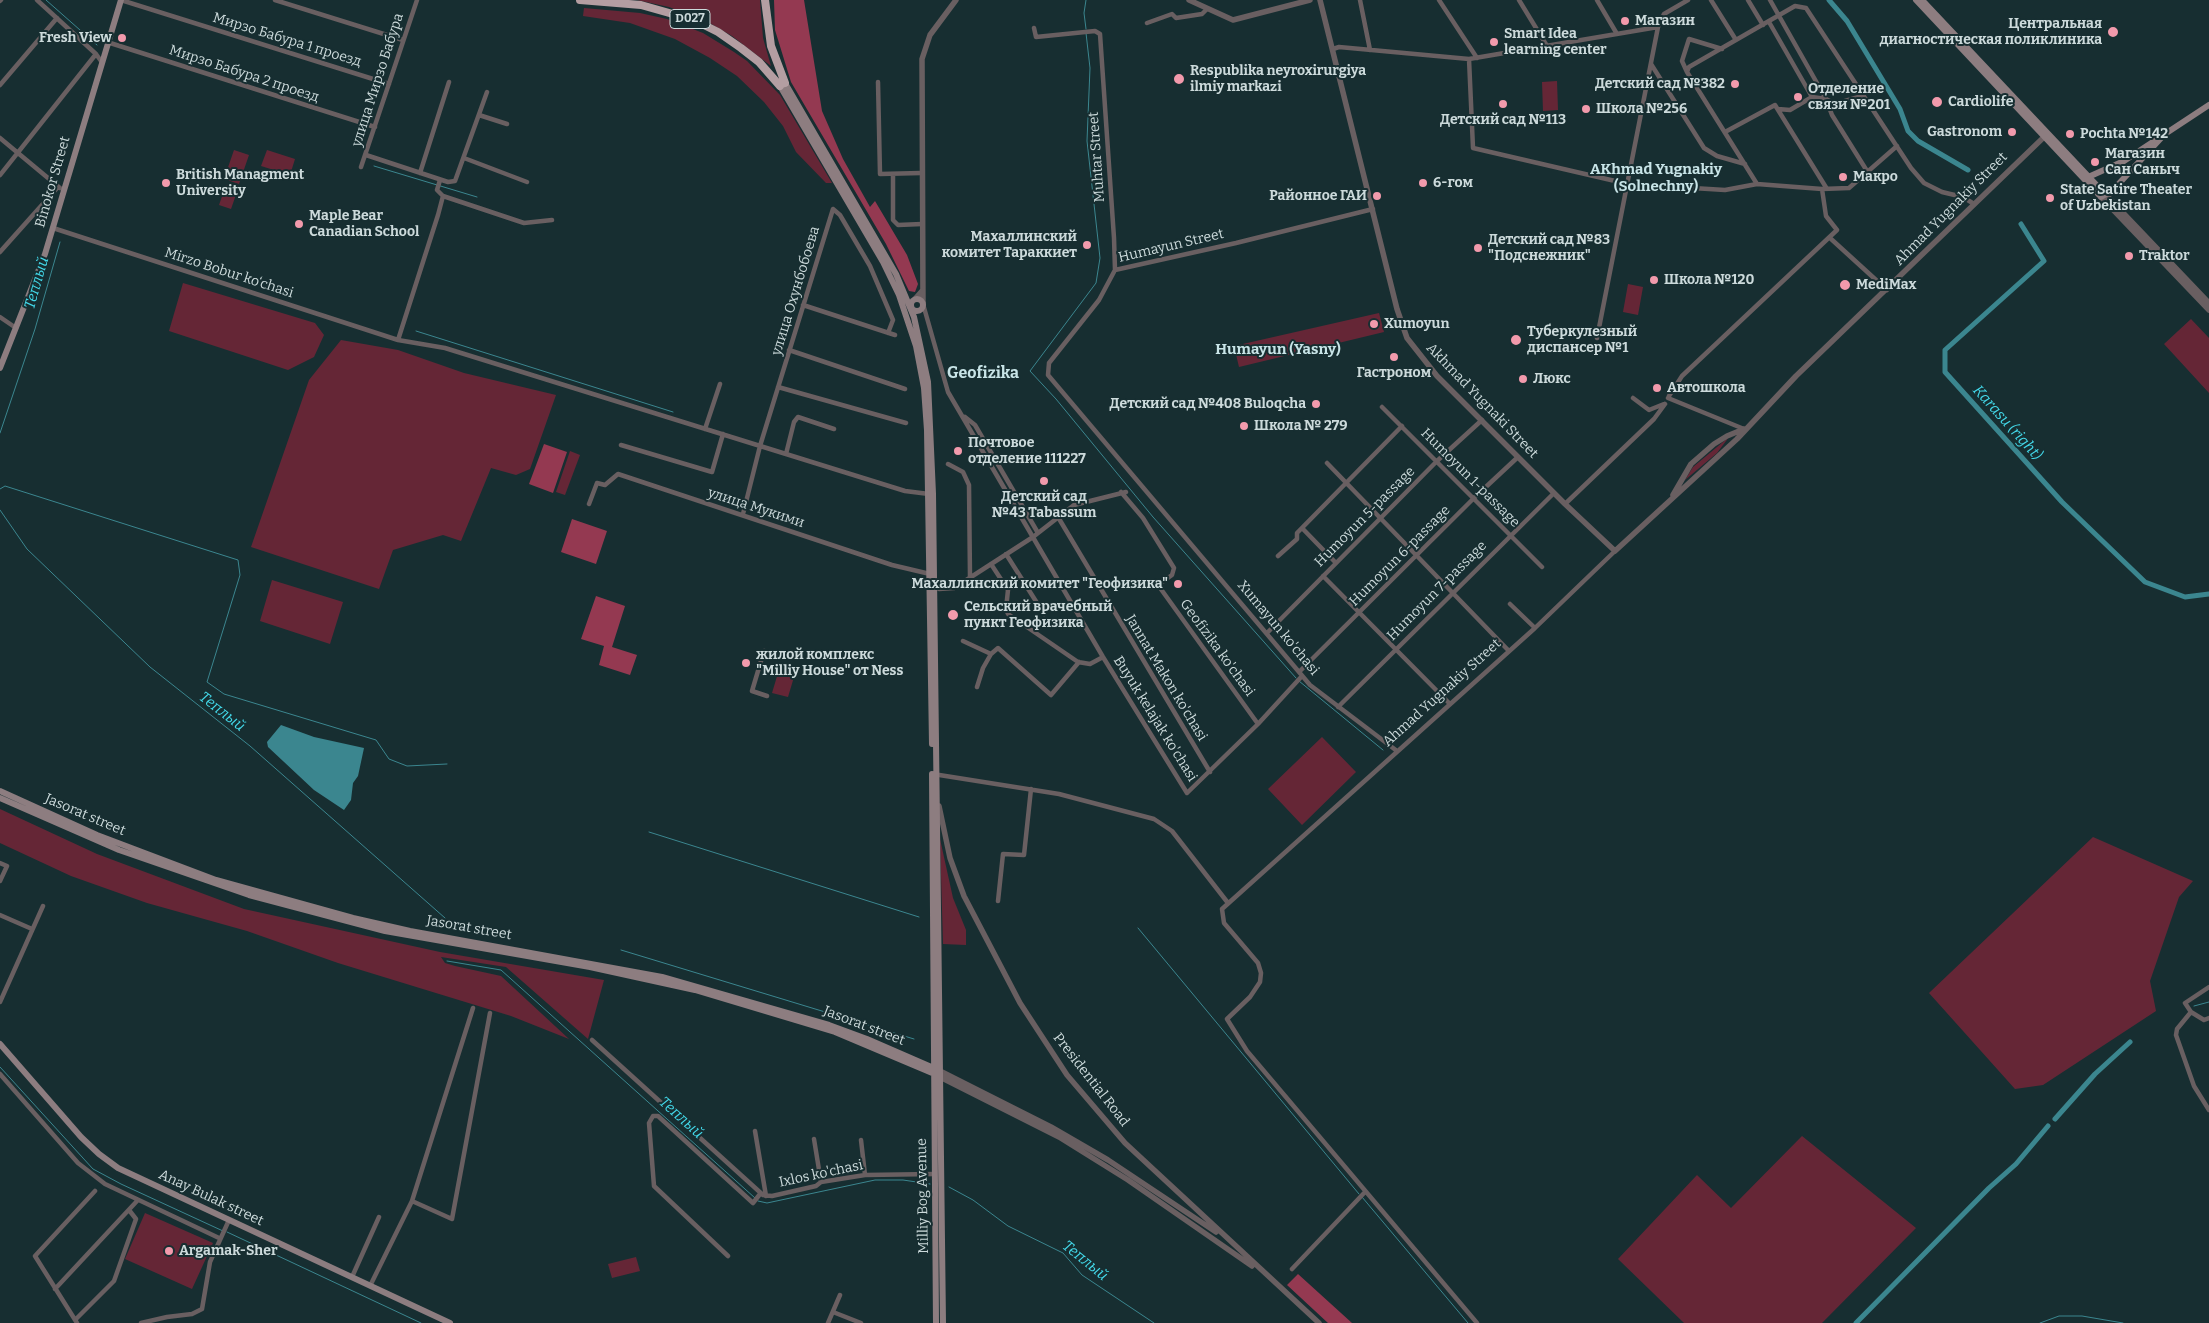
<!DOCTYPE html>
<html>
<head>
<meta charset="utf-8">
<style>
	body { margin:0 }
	canvas { display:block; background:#172e31 }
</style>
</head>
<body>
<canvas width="2209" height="1323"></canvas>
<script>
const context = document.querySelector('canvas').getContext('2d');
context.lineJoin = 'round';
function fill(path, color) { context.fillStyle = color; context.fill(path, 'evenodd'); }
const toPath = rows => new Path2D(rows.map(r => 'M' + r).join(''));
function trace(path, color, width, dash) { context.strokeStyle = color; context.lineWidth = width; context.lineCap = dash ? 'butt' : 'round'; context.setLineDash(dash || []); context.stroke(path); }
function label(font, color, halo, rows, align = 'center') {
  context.font = font + ' Bitter,serif'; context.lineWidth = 4; context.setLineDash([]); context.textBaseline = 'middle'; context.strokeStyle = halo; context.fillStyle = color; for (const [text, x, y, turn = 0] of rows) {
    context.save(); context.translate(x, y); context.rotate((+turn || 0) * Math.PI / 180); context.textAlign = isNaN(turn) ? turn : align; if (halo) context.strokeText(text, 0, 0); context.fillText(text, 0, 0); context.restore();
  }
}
const green = toPath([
	[637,0,760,0,763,38,771,66,732,36,708,22,669,7],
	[584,8,640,13,667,19,703,33,734,52,747,61,780,95,832,183,826,183,796,152,783,126,764,102,737,76,710,58,675,39,630,23,583,16],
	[1557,81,1558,110,1543,111,1542,82],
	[234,150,249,155,239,184,224,179],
	[267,150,295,159,290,175,261,166],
	[226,185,238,189,231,209,219,205],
	[183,283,315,323,324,335,314,357,288,370,169,331],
	[1628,284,1643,287,1638,315,1623,312],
	[1379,313,1384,332,1239,367,1234,346],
	[2191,319,2209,338,2209,393,2164,344],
	[341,340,398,350,464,373,556,395,530,469,516,475,491,468,461,541,443,535,393,550,379,589,251,547,309,380],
	[1729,437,1717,453,1685,480,1693,467],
	[570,451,580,455,565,495,556,492],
	[272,580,343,602,330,644,260,621],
	[781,663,797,667,788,697,772,693],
	[1322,737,1356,772,1302,825,1268,789],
	[0,809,97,854,244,909,440,952,604,980,588,1039,506,967,441,957,445,963,455,966,501,976,569,1039,511,1016,338,963,247,931,147,903,71,876,0,843],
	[2093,837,2193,881,2179,897,2150,981,2156,1011,2043,1085,2015,1089,1929,993],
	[940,839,953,898,966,930,966,945,943,944],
	[1802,1136,1916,1228,1822,1323,1684,1323,1618,1259,1697,1175,1731,1208],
	[145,1213,213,1243,192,1289,125,1259],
	[636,1257,640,1271,612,1278,608,1264]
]);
const forest = toPath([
	[774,0,804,0,822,111,843,159,870,207,875,201,907,255,918,284,915,292,909,291,886,244,791,82,775,30],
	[544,444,567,452,553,493,529,484],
	[572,519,607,531,596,564,561,552],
	[596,596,625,606,612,647,637,655,630,675,599,665,604,646,581,639],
	[1298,1274,1352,1323,1328,1323,1287,1285]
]);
const water = toPath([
	[281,725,314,737,364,748,358,776,353,783,351,800,344,810,314,790,268,747,267,742]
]);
const stream = toPath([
	[46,0,97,45],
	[1086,0,1084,13,1086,29],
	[1086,33,1090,68,1087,141,1100,258,1096,283,1030,371,1056,399,1153,517,1296,678],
	[374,166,477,197],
	[416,331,673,412],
	[0,433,35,329,60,242],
	[0,489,5,486,238,560,240,575,207,682,224,694,376,740,389,759,407,766,447,764],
	[0,510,27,549,150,667,250,746,445,918],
	[1299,681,1383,750],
	[649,832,919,917],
	[1138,928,1359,1194],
	[621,950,914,1039],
	[447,961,501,970,755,1198],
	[2194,1006,2209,1002],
	[0,1067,93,1169,121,1184,223,1231],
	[949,1187,973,1200,1008,1226,1063,1253,1082,1275,1154,1323],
	[1362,1197,1468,1323],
	[758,1201,767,1203,875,1180,903,1180,930,1184],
	[227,1232,421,1323],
	[2040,1323,2059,1316,2082,1316,2123,1323]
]);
const canal = toPath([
	[1829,0,1847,21,1900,109,1908,131,1918,141,1968,170],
	[2021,224,2044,261,1945,350,1945,372,2062,502,2145,582,2185,597,2209,594],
	[2055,1119,2095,1074,2130,1042],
	[1856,1323,1989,1188,2016,1164,2048,1126]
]);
const minor = toPath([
	[37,0,96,54,101,61],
	[121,0,389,84],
	[275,0,403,40],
	[1360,0,1370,50],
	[1439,0,1477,58],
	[1519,0,1547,46],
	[1597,0,1617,34],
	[1711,0,1736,40],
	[1748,0,1763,25],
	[1770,0,1826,99,1835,104,1862,96],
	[0,1,1,0],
	[1769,22,1812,97,1826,99,1832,115,1867,171],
	[1147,23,1172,14,1176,18,1202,14,1207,9],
	[1034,28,1036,37,1095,31,1100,34,1114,238,1115,270,1099,300,1049,363,1048,375,1310,685,1397,751],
	[107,42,375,127],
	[1333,49,1339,47,1469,59,1658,27],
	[1469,59,1473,148,1628,184,1725,190,1757,184,1822,189,1849,188,1897,146],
	[1651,64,1704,148,1717,156,1745,164],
	[1687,72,1682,61,1689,39,1722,49],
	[878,82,880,174,921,173],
	[0,85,57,18],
	[1778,109,1790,110,1812,97],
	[479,115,507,124],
	[1725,132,1775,105,1827,189],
	[0,138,60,188],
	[366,155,448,182,455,181,487,92],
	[464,158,527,182],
	[361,167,417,0],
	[420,173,449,82],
	[893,174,893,220,898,225,922,224],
	[0,175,96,54],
	[1757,184,1687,72,1689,67,1795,6,1806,8,1911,168,1924,183,1942,192,1963,197,1974,204],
	[443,196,524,223,552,220],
	[53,228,398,340,445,348,905,491,929,494],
	[1830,238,1887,290],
	[0,252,58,187],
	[1115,270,1236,243,1373,209],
	[923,304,948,392,1103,657,1187,793,1258,724,1302,676],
	[803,305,895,335],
	[0,317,16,328],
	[1597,338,1658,27,1664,14,1688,0],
	[398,340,438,215,443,196,437,190,440,180],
	[789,350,905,389],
	[778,387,906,423],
	[1669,396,1682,376,1837,230,1826,216,1822,189],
	[1633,398,1649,410,1664,404],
	[1668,398,1744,429],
	[1382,407,1542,567],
	[965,417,975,425,1038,533],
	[705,429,720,384],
	[621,445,712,472,723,434],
	[786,454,794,422,798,417,834,429],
	[1327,463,1508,650],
	[948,464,963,472,969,485,970,578],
	[1121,492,1143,518,1174,568,1172,575,1158,585,1258,724],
	[589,504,597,483,605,485,618,474,892,565,930,574],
	[1565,504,1654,419,1665,404],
	[743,514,760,446,833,209,840,215,870,266,893,320,888,333],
	[1058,517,1210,772],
	[1302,528,1336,563],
	[1006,554,1044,614],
	[1278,556,1297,539,1297,533,1402,426],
	[991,564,1008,590,1006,609,1008,614,1078,662,1090,664,1103,657],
	[1323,576,1449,703],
	[939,589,954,588,1033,537,1074,505,1126,492],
	[1510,604,1535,628],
	[1267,633,1437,461,1482,420],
	[963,641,991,654],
	[1299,672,1474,498,1518,457],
	[977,687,983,668,991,654,998,648,1051,695,1079,662],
	[767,696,752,691,764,651,780,655],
	[1338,707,1554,493],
	[933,774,1059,794,1154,819,1172,831,1228,903],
	[0,863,7,866,0,881],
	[998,901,1003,854,1024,855,1031,789],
	[0,915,32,929],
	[2209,987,2185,1003,2191,1012,2177,1029,2176,1035,2194,1086,2209,1110],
	[0,1002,43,906],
	[2191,1012,2204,1020,2209,1018],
	[592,1040,763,1195,772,1196,816,1186,821,1182,865,1175,935,1174],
	[0,1074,78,1163,105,1184,219,1238],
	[755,1131,766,1196],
	[814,1139,821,1182],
	[861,1140,865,1175],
	[412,1201,452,1219,490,1013],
	[728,1256,654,1186,649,1123,653,1116,658,1116,753,1203,760,1194],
	[1292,1269,1365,1192],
	[352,1277,379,1217],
	[370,1286,412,1201,473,1008],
	[55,1289,137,1201],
	[833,1312,861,1323],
	[75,1320,114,1281,136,1219,129,1210],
	[77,1323,35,1256,95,1191],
	[141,1323,167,1317,192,1314,202,1309,210,1262,229,1220],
	[828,1323,840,1295],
	[1477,1323,1247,1051,1227,1019,1250,997,1260,982,1261,973,1258,963,1224,923,1222,909,1535,628,1615,551]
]);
const tertiary = toPath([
	[1189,0,1233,20,1310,0],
	[1320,0,1397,309,1407,338,1437,376,1565,504,1615,551,1737,439,1796,376,2044,137],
	[2105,194,2209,303],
	[2101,197,2209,310],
	[915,299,922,291],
	[923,304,922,59,930,35,956,0],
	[1673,495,1691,464,1714,444,1727,436,1744,429],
	[939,806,950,858,964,896,1020,1003,1067,1075,1125,1143,1319,1323],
	[940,1071,1051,1127,1108,1160,1216,1232],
	[940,1077,1059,1137,1128,1180,1252,1266]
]);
const secondary = toPath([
	[1916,0,2101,197,2113,190,2162,137],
	[1922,0,2105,194],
	[785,83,896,274,914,317,928,382,933,494,943,1323],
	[780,86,883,262,899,295,916,346,924,388,927,430,932,744],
	[2086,178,2124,161,2209,105],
	'911 305a6 6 0 1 1 12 0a6 6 0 1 1-12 0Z',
	[0,368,45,254,121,0],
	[932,774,936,1323],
	[0,791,97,835,216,880,353,918,410,931,662,977,829,1025,867,1039,936,1069],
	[0,798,119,850,249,895,385,931,590,967,695,990,835,1032,937,1075],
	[0,1044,81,1137,99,1154,118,1168,450,1323]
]);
const trunk = toPath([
	[580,0,641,5,694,20,718,32,741,48,759,62,780,86],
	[765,0,771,46,785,83]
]);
const markers = [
	[1625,21,5,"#f29aac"],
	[2113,32,6,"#f29aac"],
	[122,38,5,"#f29aac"],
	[1494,42,5,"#f29aac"],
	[1179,79,6,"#f29aac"],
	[1735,84,5,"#f29aac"],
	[1798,97,5,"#f29aac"],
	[1937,102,6,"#f29aac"],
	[1503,104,5,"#f29aac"],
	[1586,109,5,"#f29aac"],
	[2012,132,5,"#f29aac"],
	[2070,134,5,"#f29aac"],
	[2095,162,5,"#f29aac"],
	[1843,177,5,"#f29aac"],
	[166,183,5,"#f29aac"],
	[1423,183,5,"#f29aac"],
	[1377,196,5,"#f29aac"],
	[2050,198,5,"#f29aac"],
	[299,224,5,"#f29aac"],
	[1087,245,5,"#f29aac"],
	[1478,248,5,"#f29aac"],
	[2129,256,5,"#f29aac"],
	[1654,280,5,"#f29aac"],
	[1845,285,6,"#f29aac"],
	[1374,324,5,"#f29aac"],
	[1516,340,6,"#f29aac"],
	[1394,357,5,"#f29aac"],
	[1523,379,5,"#f29aac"],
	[1657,388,5,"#f29aac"],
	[1316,404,5,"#f29aac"],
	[1244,426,5,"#f29aac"],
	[958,451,5,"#f29aac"],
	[1044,481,5,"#f29aac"],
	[1178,584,5,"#f29aac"],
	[953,615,6,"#f29aac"],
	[746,663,5,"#f29aac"],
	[169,1251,5,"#f29aac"]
];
const shields = [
	[690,19,40]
];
const shieldNames = [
	["D027",690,19]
];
const poiNames = [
	["Магазин",1635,21],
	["Центральная",2102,24,"right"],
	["диагностическая поликлиника",2102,40,"right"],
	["Smart Idea",1504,34],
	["learning center",1504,50],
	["Fresh View",112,38,"right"],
	["Respublika neyroxirurgiya",1190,71],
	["ilmiy markazi",1190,87],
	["Детский сад №382",1725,84,"right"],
	["Отделение",1808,89],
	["связи №201",1808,105],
	["Cardiolife",1948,102],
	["Школа №256",1596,109],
	["Детский сад №113",1503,120,"center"],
	["Gastronom",2002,132,"right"],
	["Pochta №142",2080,134],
	["Магазин",2105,154],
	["Сан Саныч",2105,170],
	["British Managment",176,175],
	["University",176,191],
	["Макро",1853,177],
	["6-гом",1433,183],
	["State Satire Theater",2060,190],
	["of Uzbekistan",2060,206],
	["Районное ГАИ",1367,196,"right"],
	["Maple Bear",309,216],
	["Canadian School",309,232],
	["Махаллинский",1077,237,"right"],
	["комитет Тараккиет",1077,253,"right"],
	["Детский сад №83",1488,240],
	["\"Подснежник\"",1488,256],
	["Traktor",2139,256],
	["Школа №120",1664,280],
	["MediMax",1856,285],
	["Xumoyun",1384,324],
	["Туберкулезный",1527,332],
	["диспансер №1",1527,348],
	["Гастроном",1394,373,"center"],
	["Люкс",1533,379],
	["Автошкола",1667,388],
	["Детский сад №408 Buloqcha",1306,404,"right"],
	["Школа № 279",1254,426],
	["Почтовое",968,443],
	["отделение 111227",968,459],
	["Детский сад",1044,497,"center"],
	["№43 Tabassum",1044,513,"center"],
	["Махаллинский комитет \"Геофизика\"",1168,584,"right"],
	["Сельский врачебный",964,607],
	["пункт Геофизика",964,623],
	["жилой комплекс",756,655],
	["\"Milliy House\" от Ness",756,671],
	["Argamak-Sher",179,1251]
];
const streetNames = [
	["Мирзо Бабура 1 проезд",287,40,17],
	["Мирзо Бабура 2 проезд",244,74,18],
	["улица Мирзо Бабура",378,80,-72],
	["Muhtar Street",1097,157,-94],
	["Binokor Street",53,182,-74],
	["Ahmad Yugnakiy Street",1951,209,-45],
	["Humayun Street",1171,246,-13],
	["Mirzo Bobur ko‘chasi",229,273,18],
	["улица Охунбобоева",796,291,-73],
	["Akhmad Yugnaki Street",1482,401,46],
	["Humoyun 1-passage",1470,478,45],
	["улица Мукими",756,508,18],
	["Humoyun 5-passage",1365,517,-45],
	["Humoyun 6-passage",1400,556,-45],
	["Humoyun 7-passage",1437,591,-45],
	["Xumayun ko'chasi",1278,628,50],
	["Geofizika ko'chasi",1217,648,54],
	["Jannat Makon ko'chasi",1166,678,59],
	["Ahmad Yugnakiy Street",1442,693,-42],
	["Buyuk kelajak ko'chasi",1155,719,58],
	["Jasorat street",85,815,23],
	["Jasorat street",469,928,10],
	["Jasorat street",864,1026,21],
	["Presidential Road",1091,1080,52],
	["Ixlos ko'chasi",821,1174,-12],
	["Milliy Bog Avenue",923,1196,-91],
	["Anay Bulak street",211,1198,25]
];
const neighbourhoodNames = [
	["AKhmad Yugnakiy",1656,170],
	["(Solnechny)",1656,187],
	["Humayun (Yasny)",1278,350]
];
const waterNames = [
	["Теплый",37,283,-74],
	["Karasu (right)",2007,423,48],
	["Теплый",222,712,38],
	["Теплый",681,1118,42],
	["Теплый",1085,1261,39]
];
const quarterNames = [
	["Geofizika",983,374]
];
fill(green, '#652636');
fill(forest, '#943951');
fill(water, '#3b868f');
trace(stream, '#3b868f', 1);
trace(canal, '#3b868f', 5);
trace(minor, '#695f61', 4.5);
trace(tertiary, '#695f61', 5.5);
trace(secondary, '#8d7d80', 6);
trace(trunk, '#b49ea2', 8);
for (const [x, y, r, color] of markers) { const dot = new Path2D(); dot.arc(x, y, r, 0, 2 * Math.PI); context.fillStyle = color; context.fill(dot); trace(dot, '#172e31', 2); }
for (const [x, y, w] of shields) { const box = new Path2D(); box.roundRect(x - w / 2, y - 9.5, w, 19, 4); context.fillStyle = '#172e31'; context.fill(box); trace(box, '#ccdadb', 1); }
label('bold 12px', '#ccdadb', null, shieldNames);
label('bold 14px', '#ccdadb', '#172e31', poiNames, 'left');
label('14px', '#ccdadb', '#172e31', streetNames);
label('bold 15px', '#c8e4e7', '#172e31', neighbourhoodNames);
label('italic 15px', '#43d8e9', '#172e31', waterNames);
label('bold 16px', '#c8e4e7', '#172e31', quarterNames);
</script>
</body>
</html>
